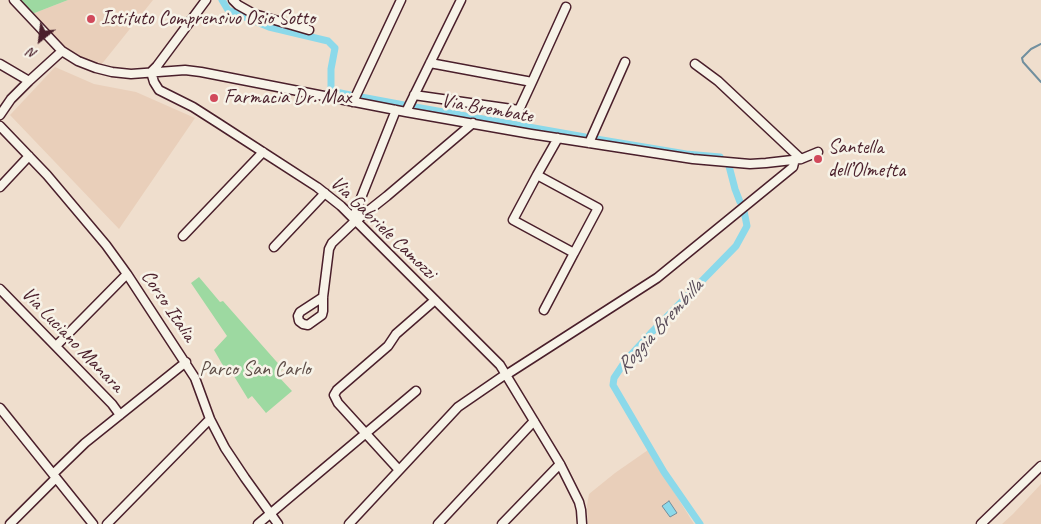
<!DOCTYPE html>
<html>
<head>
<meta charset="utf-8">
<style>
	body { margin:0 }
	#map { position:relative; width:1041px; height:524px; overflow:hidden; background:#efdecd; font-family:Caveat,sans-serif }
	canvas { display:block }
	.north { position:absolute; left:15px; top:15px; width:50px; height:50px; -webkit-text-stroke:4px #f7f3e8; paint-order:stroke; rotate:209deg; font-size:14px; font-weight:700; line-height:20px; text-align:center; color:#4a1f2b }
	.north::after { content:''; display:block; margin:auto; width:18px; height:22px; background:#4a1f2b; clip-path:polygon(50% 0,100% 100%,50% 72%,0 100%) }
</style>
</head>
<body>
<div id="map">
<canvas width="1041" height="524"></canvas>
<div class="north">N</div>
</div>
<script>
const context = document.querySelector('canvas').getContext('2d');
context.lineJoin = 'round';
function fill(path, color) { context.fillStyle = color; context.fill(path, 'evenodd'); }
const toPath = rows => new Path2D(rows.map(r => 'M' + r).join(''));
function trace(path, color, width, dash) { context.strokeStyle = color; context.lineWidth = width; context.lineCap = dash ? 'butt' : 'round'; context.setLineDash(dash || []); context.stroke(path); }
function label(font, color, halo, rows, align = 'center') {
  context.font = font + ' Caveat,sans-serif'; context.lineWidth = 5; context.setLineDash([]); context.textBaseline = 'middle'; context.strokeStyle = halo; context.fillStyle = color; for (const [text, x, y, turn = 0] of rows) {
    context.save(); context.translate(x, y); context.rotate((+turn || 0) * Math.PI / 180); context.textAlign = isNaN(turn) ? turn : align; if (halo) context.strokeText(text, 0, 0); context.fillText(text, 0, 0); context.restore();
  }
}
const built = toPath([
	[68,0,153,0,101,65,68,52,32,14],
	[55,67,94,84,136,92,195,118,119,229,10,115],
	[648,450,694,524,588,524,587,505,589,494,615,473],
	[1041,484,1041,524,1002,524,1013,514]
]);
const green = toPath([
	[19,0,68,0,32,14],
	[199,277,220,302,223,301,283,369,277,375,292,391,266,413,252,396,248,399,229,368,225,369,214,350,227,336,191,283]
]);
const water = toPath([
	[669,501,677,513,670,517,662,506,669,501]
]);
const stream = toPath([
	[1041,44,1031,49,1022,58,1023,62,1041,82]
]);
const canal = toPath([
	[222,0,228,10,269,27,328,41,335,48,331,69,331,91,350,95],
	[361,97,404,105],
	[415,107,585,137],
	[596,139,686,154,720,157],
	[729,166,735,189,740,202],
	[700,524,664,472,613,385,614,378,626,360,650,334,736,246,747,226,744,211]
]);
const minor = toPath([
	[14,0,62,51,78,61,96,68,112,72,131,74,185,70,201,72,406,112,531,134,693,159,750,164,766,163,801,159,818,152],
	[233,0,238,5,254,14,309,30],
	[430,63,532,82,566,7],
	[0,64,29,81],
	[695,64,718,81,801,159],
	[151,72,154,82,159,90,193,107,218,123,317,187,341,206,500,365,560,464,579,502,581,510,582,524],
	[151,72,157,66,206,0],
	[414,95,519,110,532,82],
	[353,102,401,0],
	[406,112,461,0],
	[0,115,11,99,29,81,62,51],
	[0,126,47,175,106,245,127,274,195,378,210,419,225,448,245,478,278,524],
	[589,143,625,62],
	[537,175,598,208,574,253,513,220,537,175,558,138],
	[0,187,29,156],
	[353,218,396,110],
	[183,236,263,152],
	[274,247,325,193],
	[0,289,112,404,120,415],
	[323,297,300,312,298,316,299,321,303,324,308,325,322,315,323,311,323,297,329,249,332,243,353,223,387,196,473,123],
	[544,310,574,253],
	[56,346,127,274],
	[506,375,657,278,793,167,795,159],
	[0,408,93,524],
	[399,470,338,403,334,395,337,390,388,346,396,334,435,300],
	[53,474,85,443,186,362],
	[10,524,56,478],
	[107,524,210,419],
	[258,524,416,391],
	[349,524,458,407,506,374],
	[438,524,534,421],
	[502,524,560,464],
	[981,524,1041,466]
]);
const markers = [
	[91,19,5,"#d1495b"],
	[214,98,5,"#d1495b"],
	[818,159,5,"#d1495b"]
];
const poiNames = [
	["Istituto Comprensivo Osio Sotto",101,19],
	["Farmacia Dr. Max",224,98],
	["Santella",828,148],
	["dell’Olmetta",828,171]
];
const streetNames = [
	["Via Brembate",487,109,10],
	["Via Gabriele Camozzi",383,228,44],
	["Corso Italia",168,306,56],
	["Via Luciano Manara",72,340,46]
];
const parkNames = [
	["Parco San Carlo",255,370]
];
const waterNames = [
	["Roggia Brembilla",660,327,-48]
];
fill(built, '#e9cfba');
fill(green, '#9dd9a1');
fill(water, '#8bd9ea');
trace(water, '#718f9e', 1);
trace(stream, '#718f9e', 2);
trace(canal, '#8bd9ea', 7);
trace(minor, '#4a1f2b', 11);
trace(minor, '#f7f3e8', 8);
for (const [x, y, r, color] of markers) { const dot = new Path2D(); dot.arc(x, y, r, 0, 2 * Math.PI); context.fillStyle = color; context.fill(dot); trace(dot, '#f7f3e8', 2); }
label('20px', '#4a1f2b', '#f7f3e8', poiNames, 'left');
label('20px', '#4a1f2b', '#f7f3e8', streetNames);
label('20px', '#5f4e48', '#f7f3e8', parkNames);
label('italic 21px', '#5a4e5b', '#f7f3e8', waterNames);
</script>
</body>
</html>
